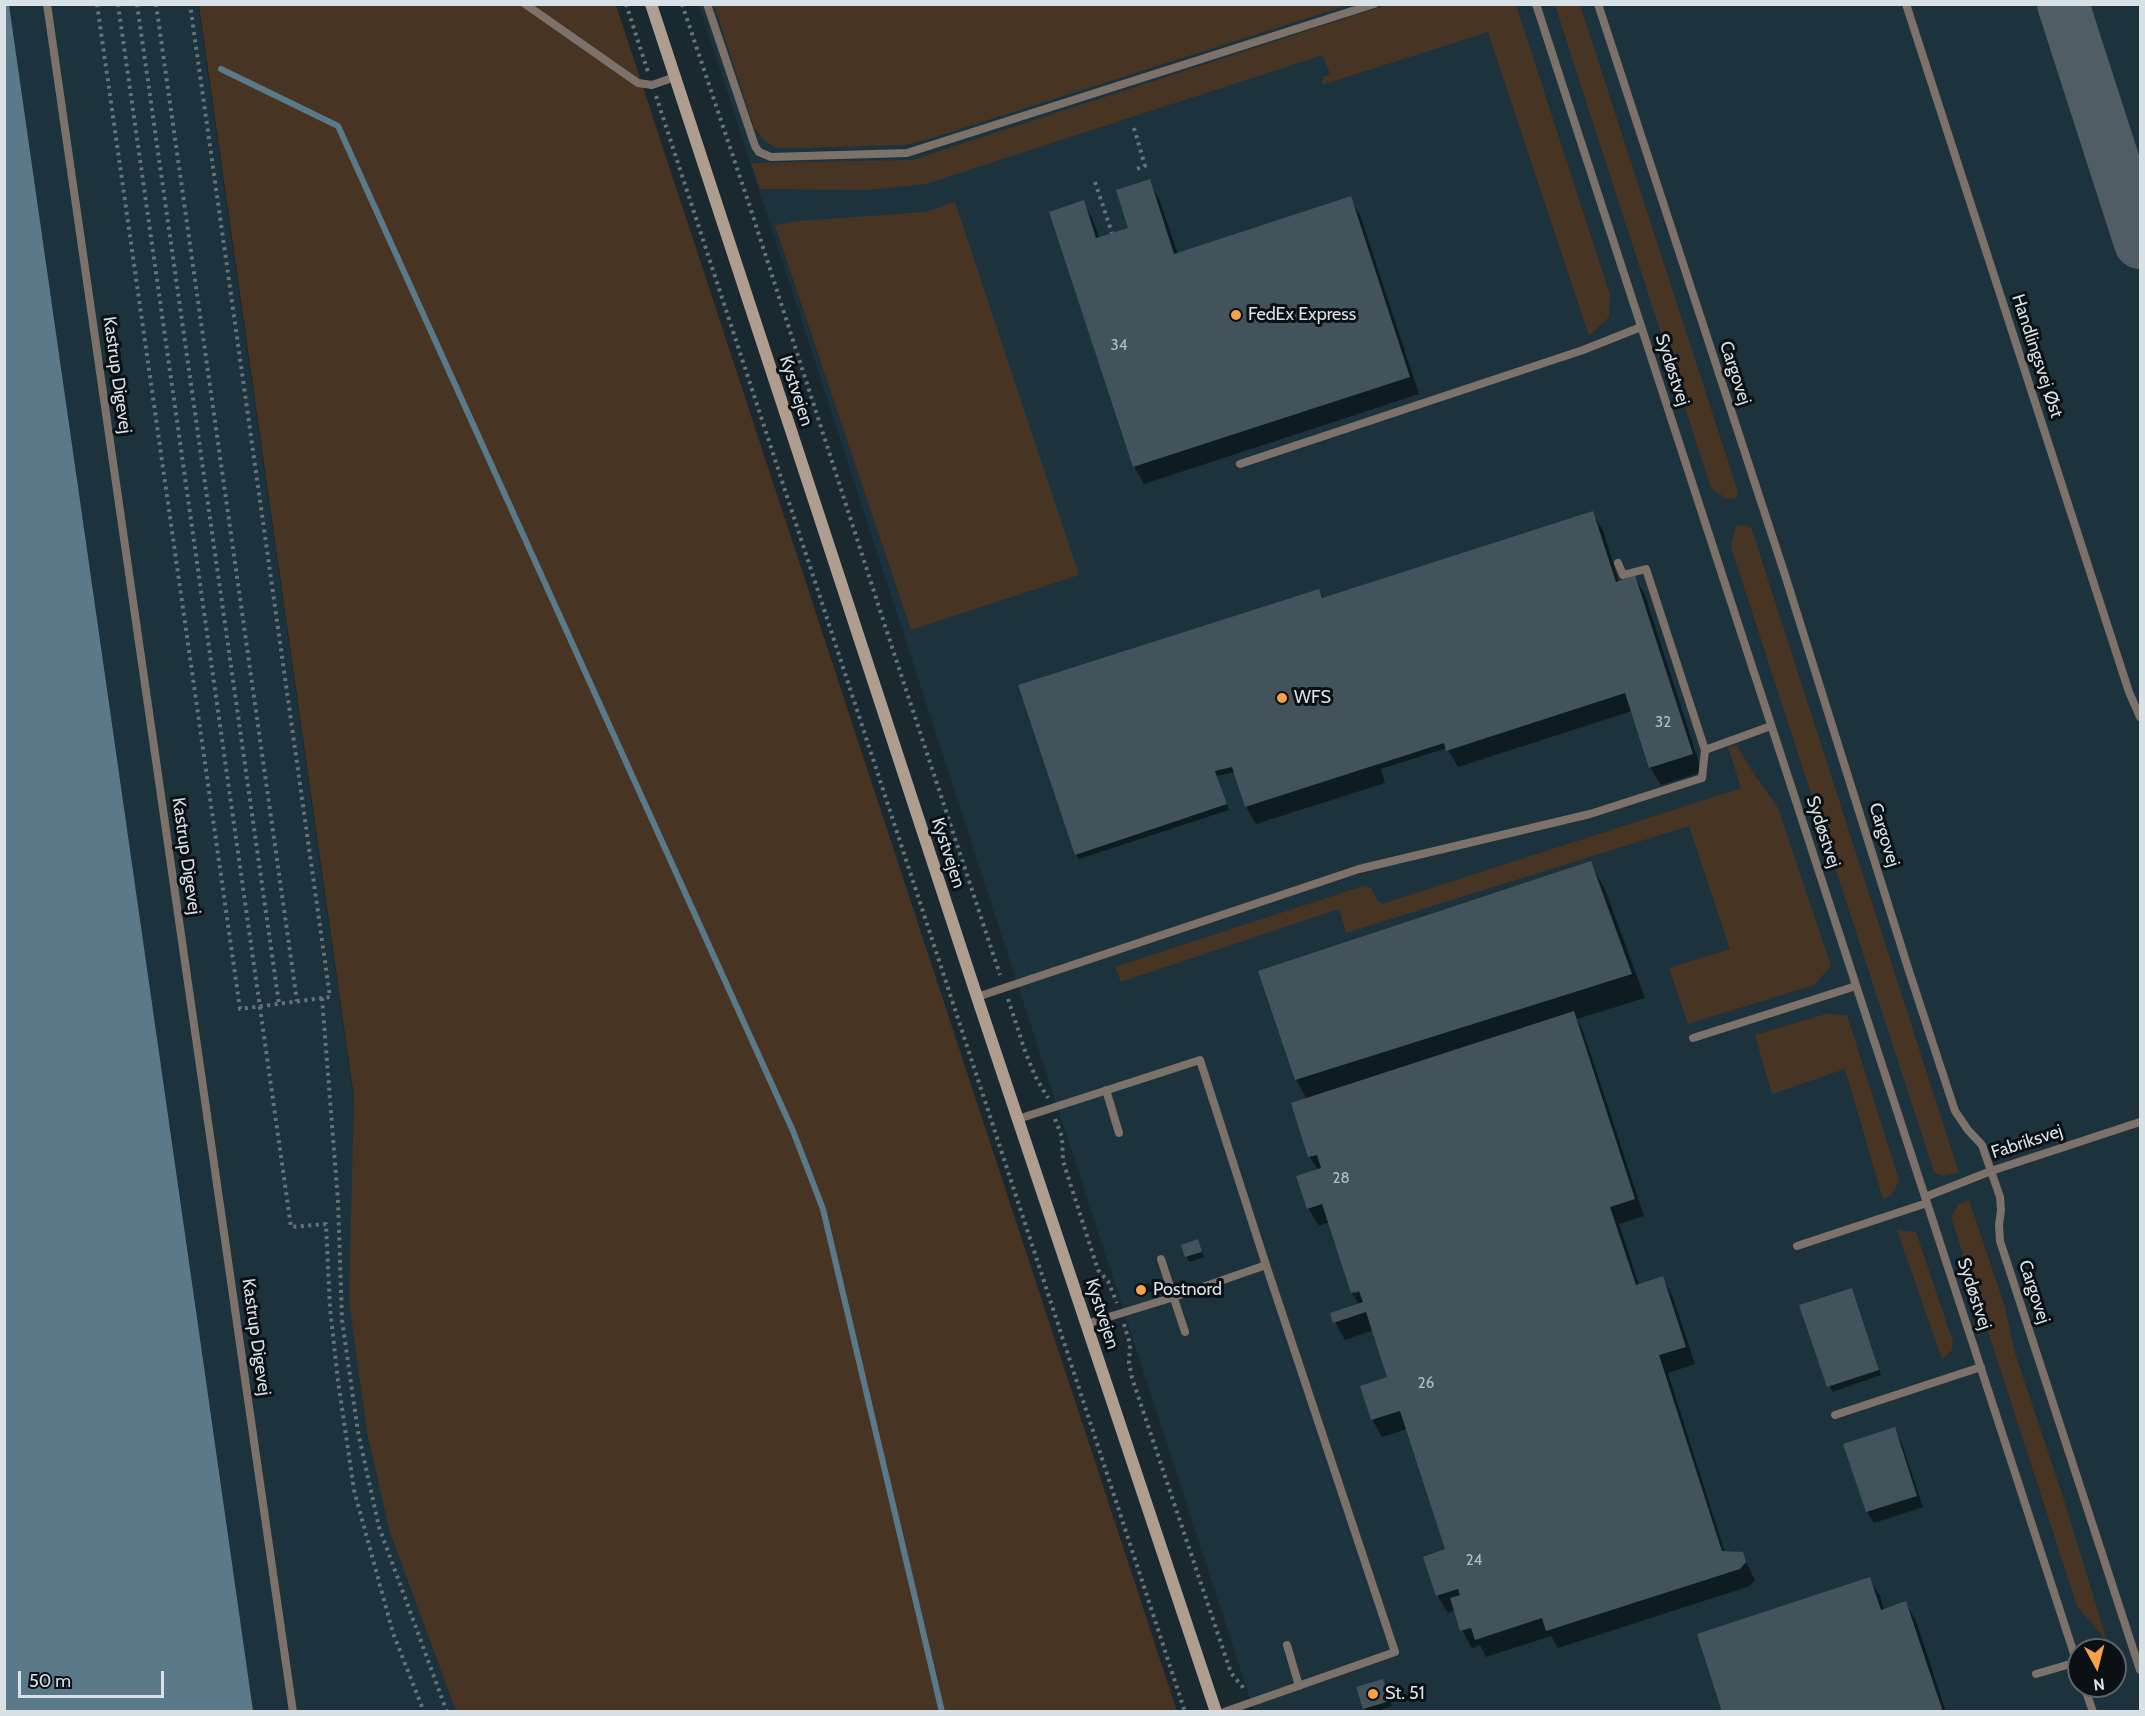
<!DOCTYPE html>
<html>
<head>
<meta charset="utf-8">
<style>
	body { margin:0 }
	#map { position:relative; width:2145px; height:1716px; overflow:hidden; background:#1a2930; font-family:Cabin,sans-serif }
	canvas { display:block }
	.frame { position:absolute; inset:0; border:6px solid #d8e1e6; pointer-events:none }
	.north { position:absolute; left:2067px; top:1638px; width:60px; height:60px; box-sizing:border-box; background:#0a1014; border:2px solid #5c6468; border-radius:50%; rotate:173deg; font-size:16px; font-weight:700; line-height:24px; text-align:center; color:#d8e1e6 }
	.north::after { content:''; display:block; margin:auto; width:21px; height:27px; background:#f7a149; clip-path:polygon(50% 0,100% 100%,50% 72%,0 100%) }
	.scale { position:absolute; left:18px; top:1671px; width:146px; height:27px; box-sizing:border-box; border:3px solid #d8e1e6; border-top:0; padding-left:8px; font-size:18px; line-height:21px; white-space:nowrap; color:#d8e1e6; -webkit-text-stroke:4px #0a1014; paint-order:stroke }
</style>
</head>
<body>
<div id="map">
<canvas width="2145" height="1716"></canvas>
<div class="frame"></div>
<div class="north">N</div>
<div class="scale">50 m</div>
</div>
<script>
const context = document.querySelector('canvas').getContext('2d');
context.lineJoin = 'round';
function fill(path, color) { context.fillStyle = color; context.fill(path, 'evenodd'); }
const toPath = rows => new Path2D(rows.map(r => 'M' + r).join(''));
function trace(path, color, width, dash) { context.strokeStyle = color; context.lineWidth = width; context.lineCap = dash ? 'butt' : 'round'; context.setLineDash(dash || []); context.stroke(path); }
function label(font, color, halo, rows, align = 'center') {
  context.font = font + ' Cabin,sans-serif'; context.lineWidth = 6; context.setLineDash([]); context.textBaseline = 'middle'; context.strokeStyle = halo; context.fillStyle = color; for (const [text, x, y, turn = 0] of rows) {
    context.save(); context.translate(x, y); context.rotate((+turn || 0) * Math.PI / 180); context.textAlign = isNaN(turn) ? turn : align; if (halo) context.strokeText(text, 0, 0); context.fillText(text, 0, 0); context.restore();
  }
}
const built = toPath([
	[9,5,198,5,367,1194,557,1711,250,1711],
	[699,5,2140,5,2140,1711,1254,1711],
	[2079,1650,2115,1650,2115,1686,2079,1686]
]);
const green = toPath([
	[199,5,616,5,1177,1711,456,1711,390,1532,367,1432,349,1300,354,1097],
	[714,5,714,4,1348,5,929,139,905,145,798,148,776,148,764,140,754,127],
	[1386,5,1516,5,1610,295,1609,317,1589,336,1488,32,1322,85,1323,77,1330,74,1323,55,926,184,868,190,760,189,751,163,912,160],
	[1555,5,1580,5,1738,492,1736,498,1727,499,1711,488],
	[955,202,1079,575,911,630,775,225,800,221,925,212],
	[1745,525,1751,527,1959,1173,1941,1176,1934,1172,1731,547,1736,526],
	[1737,745,1746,762,1778,808,1831,966,1814,985,1688,1024,1669,968,1730,949,1689,826,1346,933,1339,909,1121,982,1115,967,1363,886,1371,888,1377,900,1382,904,1741,788,1728,747],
	[1826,1014,1847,1015,1899,1180,1892,1195,1883,1199,1845,1069,1772,1094,1755,1035],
	[1969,1200,2005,1307,2015,1353,2065,1503,2107,1641,2077,1606,1951,1217,1958,1205],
	[1897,1230,1916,1232,1953,1342,1952,1350,1942,1359]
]);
const water = toPath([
	[9,5,203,1360,253,1711,5,1711,4,5]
]);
const shadow = toPath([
	[1149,181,1159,199,1178,254,1350,198,1360,215,1419,394,1144,484,1134,466,1083,202,1093,220,1100,239,1130,229],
	[1592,513,1603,530,1619,582,1635,577,1645,595,1702,772,1661,785,1650,767,1632,711,1458,767,1447,748,1381,769,1385,783,1256,824,1246,807,1235,772,1217,776,1229,810,1079,859,1076,854,1319,591,1324,599],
	[1590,863,1604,887,1645,998,1577,1019,1583,1031,1644,1216,1619,1224,1639,1285,1662,1277,1672,1295,1695,1364,1668,1373,1725,1553,1742,1554,1755,1580,1750,1586,1558,1648,1551,1636,1486,1657,1480,1645,1472,1648,1462,1630,1455,1610,1448,1613,1437,1595,1447,1550,1407,1429,1382,1437,1372,1419,1389,1378,1374,1330,1345,1340,1335,1322,1359,1305,1352,1293,1329,1222,1319,1226,1308,1208,1318,1170,1310,1157,1293,1104,1307,1099,1296,1080],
	[1367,1290,1354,1294,1354,1291],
	[1198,1241,1204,1257,1189,1262,1183,1246],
	[1149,1283,1153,1291,1147,1293,1143,1285],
	[1854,1294,1881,1375,1832,1392,1801,1306],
	[1894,1429,1901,1441,1923,1507,1874,1523,1867,1512,1845,1445],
	[1869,1579,1880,1596,1884,1610,1906,1603,1916,1621,1946,1712,1724,1712],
	[1382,1681,1392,1706,1375,1712,1366,1712,1358,1688]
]);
const stream = toPath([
	[221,69,338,126,793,1131,823,1209,942,1712]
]);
const taxiway = toPath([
	[2063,4,2140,243]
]);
const building = toPath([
	[1150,179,1174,254,1351,196,1410,377,1133,467,1049,212,1084,200,1096,238,1128,228,1116,190],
	[1593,511,1616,582,1635,575,1693,754,1649,768,1625,693,1446,751,1444,743,1245,807,1232,767,1215,771,1227,804,1075,855,1018,685,1319,589,1322,598],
	[1591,861,1632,974,1295,1080,1258,971],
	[1574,1011,1635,1199,1610,1207,1636,1285,1663,1276,1686,1347,1659,1355,1722,1551,1743,1552,1746,1562,1740,1569,1546,1631,1542,1618,1475,1640,1471,1628,1460,1631,1450,1598,1460,1595,1458,1589,1436,1596,1423,1557,1445,1549,1400,1411,1371,1420,1360,1386,1387,1377,1366,1312,1333,1323,1330,1313,1363,1302,1359,1291,1351,1293,1322,1204,1307,1209,1296,1176,1321,1168,1317,1155,1308,1157,1291,1103],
	[1198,1239,1202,1252,1185,1257,1181,1245],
	[1852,1288,1879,1370,1827,1387,1799,1305],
	[1895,1427,1917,1496,1866,1512,1843,1444],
	[1870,1577,1881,1610,1906,1601,1943,1712,1722,1712,1697,1634],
	[1383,1679,1390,1701,1363,1709,1356,1687]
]);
const path = toPath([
	[97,4,240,1009,330,997,190,4],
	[118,4,291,1227,326,1224,330,1308,338,1381,354,1490,393,1633,424,1712],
	[137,4,279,1004],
	[156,4,297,1001],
	[626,4,648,72],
	[682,4,750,207,888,635,1000,975],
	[656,96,1185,1712],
	[1134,128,1145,166,1137,169],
	[1095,182,1112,233],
	[322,998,338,1201,342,1320,358,1432,379,1527,447,1712],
	[1008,999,1025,1051,1035,1076,1048,1098],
	[1055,1119,1062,1137,1063,1161,1098,1270,1108,1281,1117,1303],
	[1124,1324,1130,1344,1129,1363,1132,1378,1231,1673,1242,1686,1244,1691]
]);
const lane = toPath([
	[47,4,293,1712],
	[525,4,638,83,652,85,675,77],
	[707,4,755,146,759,152,771,157,907,153,1374,4],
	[1536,4,2079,1669],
	[1598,4,1785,575,1908,968,1955,1111,1968,1130,1982,1145,2000,1197,2001,1210,1999,1225,2000,1241,2140,1670],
	[1906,4,2129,692,2140,717],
	[1240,464,1583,350,1641,327],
	[1618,563,1623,575,1646,569,1705,750],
	[977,997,1359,869,1590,814,1702,778,1705,750,1771,726],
	[1693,1038,1856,986],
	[1106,1090,1119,1133],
	[1018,1119,1200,1060,1266,1265,1395,1652,1224,1712],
	[1925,1197,1991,1171,2140,1122],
	[1797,1246,1927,1203],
	[1161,1259,1185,1332],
	[1086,1324,1174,1297,1266,1265],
	[1835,1415,1981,1367],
	[1287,1645,1299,1686],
	[2036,1674,2077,1662],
	[2084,1686,2093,1712]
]);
const secondary = toPath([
	[651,4,977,997,1216,1712]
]);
const markers = [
	[1236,315,6,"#f7a149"],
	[1282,698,6,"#f7a149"],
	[1141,1290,6,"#f7a149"],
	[1373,1694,6,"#f7a149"]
];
const numberNames = [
	["34",1119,346],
	["32",1663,723],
	["28",1341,1179],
	["26",1426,1384],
	["24",1474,1561]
];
const poiNames = [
	["FedEx Express",1248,315],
	["WFS",1294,698],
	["Postnord",1153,1290],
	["St. 51",1385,1694]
];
const streetNames = [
	["Handlingsvej Øst",2037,356,72],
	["Sydøstvej",1672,370,72],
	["Cargovej",1735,373,72],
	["Kastrup Digevej",117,375,82],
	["Kystvejen",796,391,72],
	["Sydøstvej",1823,832,72],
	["Cargovej",1884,835,73],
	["Kystvejen",948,853,72],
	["Kastrup Digevej",186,856,82],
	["Fabriksvej",2027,1142,-18],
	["Cargovej",2034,1292,72],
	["Sydøstvej",1974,1294,72],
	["Kystvejen",1102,1314,72],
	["Kastrup Digevej",256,1337,82]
];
fill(built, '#1c333d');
fill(green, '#483423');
fill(water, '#5a7a8a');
fill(shadow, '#0007');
trace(stream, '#5a7a8a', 6);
trace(taxiway, '#505d64', 52);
fill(building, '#43535c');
trace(path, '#677379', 4, [3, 4.5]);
trace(lane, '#7d7269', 8);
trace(secondary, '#af9e8f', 12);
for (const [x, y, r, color] of markers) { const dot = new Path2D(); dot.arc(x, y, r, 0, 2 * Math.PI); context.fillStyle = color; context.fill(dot); trace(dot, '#0a1014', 2); }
label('15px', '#b3bec4', null, numberNames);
label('18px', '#d8e1e6', '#0a1014', poiNames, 'left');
label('18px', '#d8e1e6', '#0a1014', streetNames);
</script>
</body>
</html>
